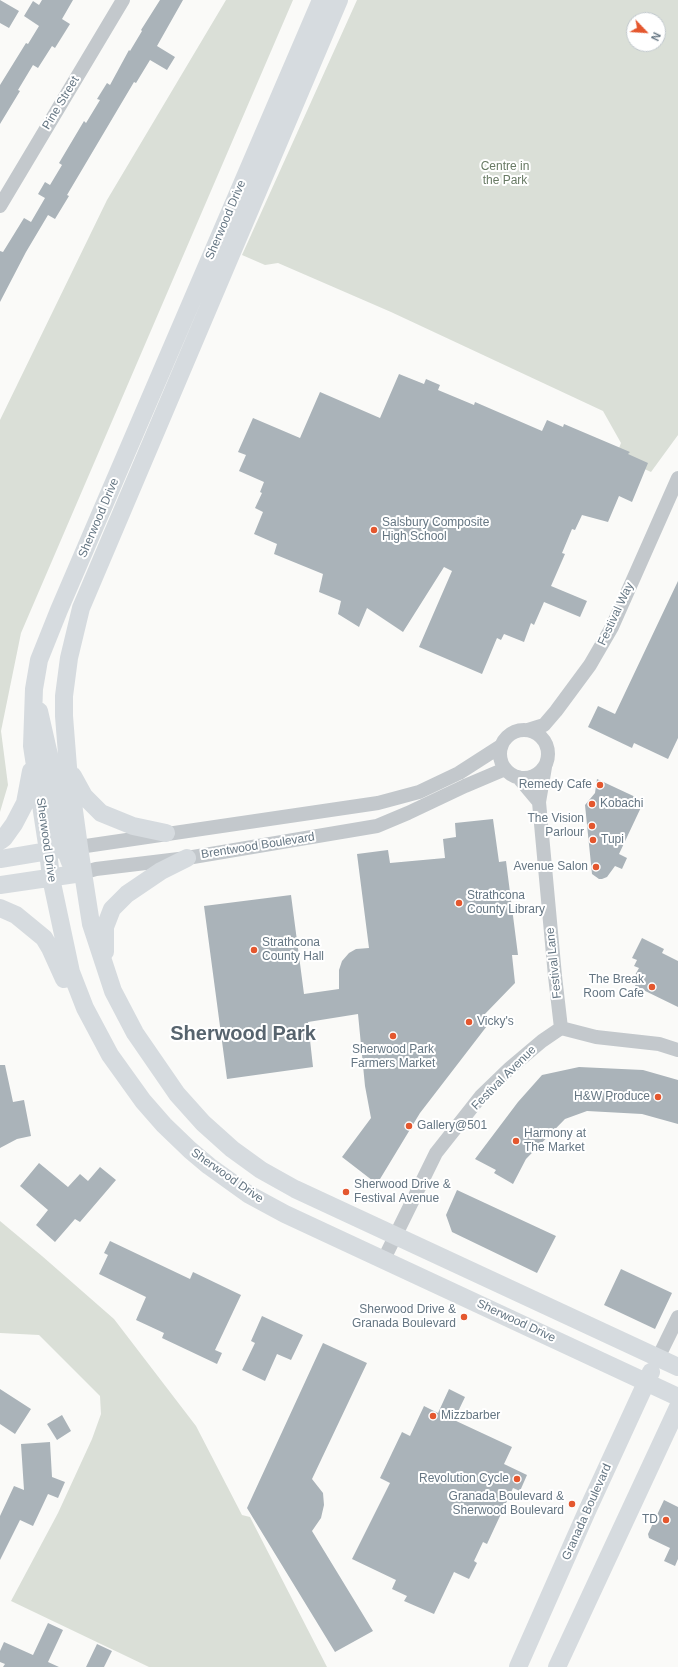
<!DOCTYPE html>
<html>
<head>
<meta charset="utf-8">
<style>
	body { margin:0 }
	#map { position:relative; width:678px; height:1667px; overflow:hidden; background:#fafaf8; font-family:Helvetica,sans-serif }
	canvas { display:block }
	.north { position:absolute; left:626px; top:12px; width:40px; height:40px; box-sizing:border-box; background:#fff; border:1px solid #c1c8cd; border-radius:50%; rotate:115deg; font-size:11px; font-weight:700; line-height:16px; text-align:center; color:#657683 }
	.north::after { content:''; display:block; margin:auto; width:14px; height:18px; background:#e4572e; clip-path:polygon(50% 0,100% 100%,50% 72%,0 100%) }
</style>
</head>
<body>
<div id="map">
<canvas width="678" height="1667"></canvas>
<div class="north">N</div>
</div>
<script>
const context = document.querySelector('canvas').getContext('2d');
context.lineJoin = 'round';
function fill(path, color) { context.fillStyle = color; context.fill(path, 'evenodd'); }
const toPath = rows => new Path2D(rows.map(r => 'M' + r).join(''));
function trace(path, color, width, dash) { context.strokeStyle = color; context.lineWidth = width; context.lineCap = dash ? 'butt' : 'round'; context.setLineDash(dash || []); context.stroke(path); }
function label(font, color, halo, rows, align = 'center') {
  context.font = font + ' Helvetica,sans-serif'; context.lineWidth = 4; context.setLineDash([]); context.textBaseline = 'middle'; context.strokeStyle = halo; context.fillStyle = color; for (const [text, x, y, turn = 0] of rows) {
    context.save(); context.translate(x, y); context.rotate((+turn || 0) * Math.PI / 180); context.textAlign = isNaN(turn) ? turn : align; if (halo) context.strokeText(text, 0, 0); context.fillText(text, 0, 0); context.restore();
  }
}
const green = toPath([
	[226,0,293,0,21,633,1,731,8,785,0,812,0,420,107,200],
	[357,0,678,0,678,435,651,472,616,456,621,443,603,411,391,312,278,263,265,265,242,255],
	[634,20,658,20,658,44,634,44],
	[0,1221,42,1256,114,1319,196,1426,242,1515,250,1517,327,1667,149,1667,11,1601,58,1513,92,1439,101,1414,100,1396,39,1335,0,1333]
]);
const building = toPath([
	[0,0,19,11,9,28,0,23],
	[42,0,73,0,62,19,70,24,55,48,52,46,38,68,33,65,18,90,20,91,0,124,0,85,26,43,28,44,39,26,24,16,33,1,39,5],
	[160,0,183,0,157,46,175,57,167,70,150,60,136,83,134,82,67,195,69,196,55,219,48,215,26,252,0,302,0,251,3,252,24,218,31,222,45,198,38,194,45,182,50,185,62,165,59,163,84,121,86,123,100,100,97,99,107,83,110,85,129,50,130,51,142,31,141,30],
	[399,374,424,384,426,379,440,385,438,390,474,405,475,402,542,431,547,420,563,427,564,424,630,452,628,454,648,463,632,502,619,496,608,522,582,515,575,530,572,529,562,553,565,554,551,586,587,601,580,617,544,602,534,625,531,623,524,642,504,634,501,640,497,638,482,674,419,647,452,571,444,567,403,632,367,608,359,627,338,614,341,601,319,592,323,574,274,554,277,544,254,534,263,512,255,508,262,493,260,492,264,482,239,471,246,455,238,452,253,418,300,438,320,392,380,418],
	[678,581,678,738,668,759,634,743,632,748,588,727,598,706,615,714],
	[597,779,644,801,619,854,627,858,622,869,615,866,607,877,602,879,599,879,592,874,585,805,595,793],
	[493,819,499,862,506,861,518,955,512,955,515,983,483,1016,490,1022,420,1113,377,1184,342,1157,371,1118,365,1086,358,1014,308,1022,313,1067,227,1079,204,906,291,895,304,994,339,989,339,970,342,961,349,953,356,949,369,948,357,854,388,850,390,863,445,858,443,839,456,837,455,823],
	[642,938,664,949,662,953,678,961,678,1007,635,986,639,977,635,975,639,968,634,966,637,960,632,958],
	[0,1065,5,1065,13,1102,24,1100,31,1136,17,1139,0,1148],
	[579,1067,643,1070,678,1080,678,1124,642,1114,587,1111,565,1119,526,1159,513,1184,494,1173,496,1170,475,1159,518,1102,542,1075],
	[39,1163,68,1187,80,1174,88,1181,100,1167,116,1180,80,1222,75,1219,55,1242,36,1225,48,1210,20,1186],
	[457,1190,556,1236,537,1273,452,1232,446,1215],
	[110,1241,190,1279,193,1272,241,1295,215,1350,222,1353,217,1364,162,1338,164,1333,136,1320,146,1297,99,1274,108,1255,104,1253],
	[621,1269,672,1293,655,1329,604,1305],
	[262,1316,303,1335,291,1360,277,1354,265,1381,242,1370,255,1343,251,1341],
	[323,1343,367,1363,312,1479,323,1493,324,1505,321,1518,312,1531,373,1631,335,1652,247,1508],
	[0,1389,31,1409,15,1434,0,1424],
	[449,1389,465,1397,454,1420,512,1447,504,1464,527,1475,520,1491,513,1488,487,1544,483,1542,474,1561,477,1563,469,1579,454,1572,434,1614,404,1601,407,1596,392,1589,396,1580,352,1559,390,1483,380,1478,402,1432,410,1436,424,1406,438,1413],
	[62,1415,71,1431,57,1440,47,1424],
	[50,1442,52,1477,65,1482,58,1498,48,1494,33,1526,20,1520,0,1560,0,1516,14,1486,24,1490,21,1444],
	[664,1500,678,1507,678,1559,675,1566,664,1561,670,1548,649,1538,648,1534],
	[48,1623,63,1630,48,1662,59,1667,3,1667,5,1664,0,1662,0,1651,4,1642,33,1655],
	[97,1644,112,1651,104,1667,86,1667]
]);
const minor = toPath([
	[0,206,123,0],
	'500 754a24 24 0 1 1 48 0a24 24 0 1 1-48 0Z',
	[528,730,544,725,556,711,590,665,612,627,678,478],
	[545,767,539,802,555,976,561,1028],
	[518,777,539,802],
	[79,847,378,803,419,792,459,773,501,746],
	[82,873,96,869,187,858,377,826,408,813,465,786,505,769],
	[384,1259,436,1153,481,1096,510,1068,542,1041,561,1028,596,1037,659,1044,678,1050],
	[658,1358,678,1317]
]);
const major = toPath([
	[321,0,59,610,39,660,34,689,32,746,48,851,51,878,71,972,85,1008,110,1055,143,1101,164,1125,190,1150,209,1166,248,1194,285,1214,678,1397],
	[339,0,81,608,69,658,64,696,64,716,68,767,79,847,91,924,113,991,135,1033,177,1094,203,1123,232,1149,261,1170,295,1189,678,1367],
	[39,711,49,755,65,849,70,862,82,873],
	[73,776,84,796,101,813,133,826,166,833],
	[0,841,4,838,14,824,25,803,31,771],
	[0,859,60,849],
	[0,885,82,873],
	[0,908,16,915,44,938,50,948,64,979],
	[105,952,105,927,112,909,127,894,161,871,187,858],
	[518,1667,587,1511,651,1372],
	[557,1667,678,1407]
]);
const markers = [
	[374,530,4,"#e4572e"],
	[600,785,4,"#e4572e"],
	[592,804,4,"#e4572e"],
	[592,826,4,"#e4572e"],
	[593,840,4,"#e4572e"],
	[596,867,4,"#e4572e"],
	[459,903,4,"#e4572e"],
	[254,950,4,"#e4572e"],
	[652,987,4,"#e4572e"],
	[469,1022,4,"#e4572e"],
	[393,1036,4,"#e4572e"],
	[658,1097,4,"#e4572e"],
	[409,1126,4,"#e4572e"],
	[516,1141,4,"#e4572e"],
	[346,1192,4,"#e4572e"],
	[464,1317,4,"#e4572e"],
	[433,1416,4,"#e4572e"],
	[517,1479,4,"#e4572e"],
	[572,1504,4,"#e4572e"],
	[666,1520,4,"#e4572e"]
];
const streetNames = [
	["Pine Street",61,103,-59],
	["Sherwood Drive",226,220,-67],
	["Sherwood Drive",99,518,-67],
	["Festival Way",616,614,-65],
	["Sherwood Drive",46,840,82],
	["Brentwood Boulevard",258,846,-9],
	["Festival Lane",554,963,-96],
	["Festival Avenue",504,1078,-45],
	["Sherwood Drive",227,1176,35],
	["Sherwood Drive",516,1321,25],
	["Granada Boulevard",587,1512,-66]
];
const parkNames = [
	["Centre in",505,167],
	["the Park",505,181]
];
const poiNames = [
	["Salsbury Composite",382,523],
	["High School",382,537],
	["Remedy Cafe",592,785,"right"],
	["Kobachi",600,804],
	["The Vision",584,819,"right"],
	["Parlour",584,833,"right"],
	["Tupi",601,840],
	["Avenue Salon",588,867,"right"],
	["Strathcona",467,896],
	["County Library",467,910],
	["Strathcona",262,943],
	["County Hall",262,957],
	["The Break",644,980,"right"],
	["Room Cafe",644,994,"right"],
	["Vicky's",477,1022],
	["Sherwood Park",393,1050,"center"],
	["Farmers Market",393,1064,"center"],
	["H&W Produce",650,1097,"right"],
	["Gallery@501",417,1126],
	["Harmony at",524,1134],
	["The Market",524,1148],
	["Sherwood Drive &",354,1185],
	["Festival Avenue",354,1199],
	["Sherwood Drive &",456,1310,"right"],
	["Granada Boulevard",456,1324,"right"],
	["Mizzbarber",441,1416],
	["Revolution Cycle",509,1479,"right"],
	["Granada Boulevard &",564,1497,"right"],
	["Sherwood Boulevard",564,1511,"right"],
	["TD",658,1520,"right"]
];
const townNames = [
	["Sherwood Park",243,1034]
];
fill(green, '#dadfd7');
fill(building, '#aab3b9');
trace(minor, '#c3c8cc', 14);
trace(major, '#d6dbdf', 18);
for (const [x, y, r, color] of markers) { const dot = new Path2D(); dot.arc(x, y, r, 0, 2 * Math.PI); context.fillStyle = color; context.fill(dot); trace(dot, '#fff', 1.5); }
label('12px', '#657683', '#fff', streetNames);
label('12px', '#687a64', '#fff', parkNames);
label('12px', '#657683', '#fff', poiNames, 'left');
label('bold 20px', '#57646e', '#fff', townNames);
</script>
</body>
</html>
